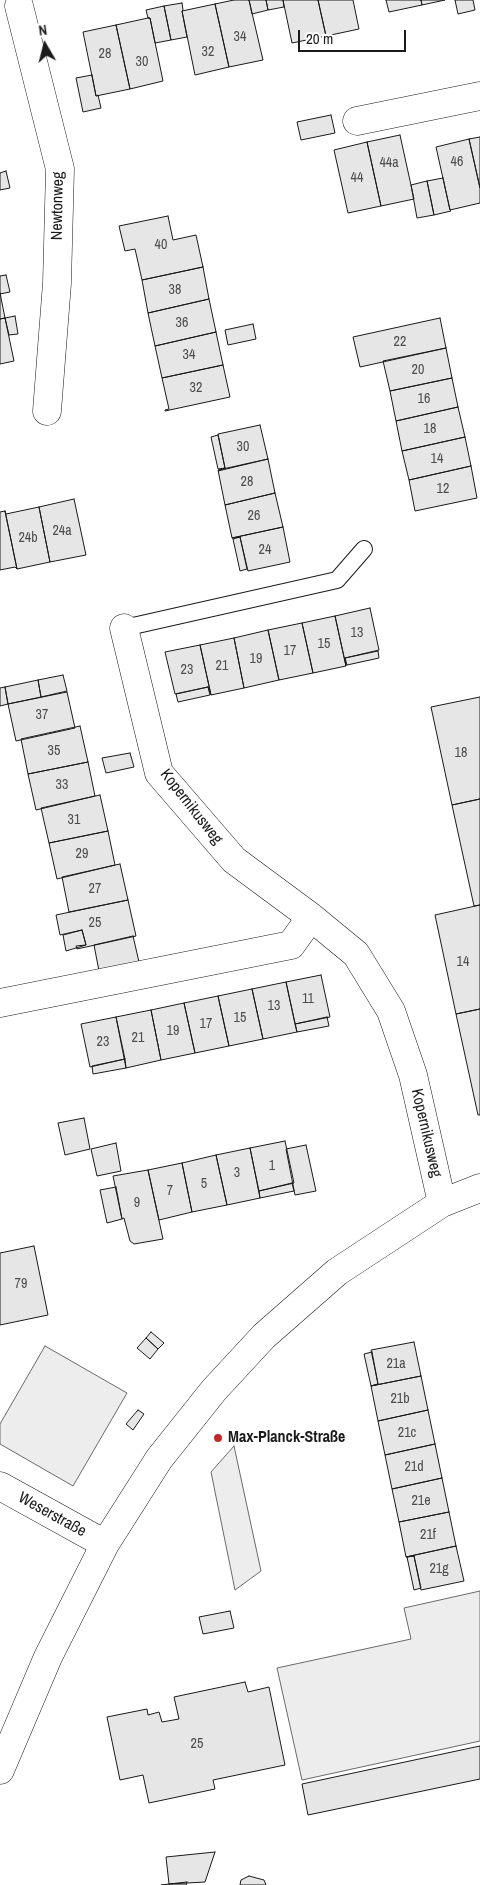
<!DOCTYPE html>
<html>
<head>
<meta charset="utf-8">
<style>
	body { margin:0 }
	#map { position:relative; width:480px; height:1885px; overflow:hidden; background:#fff; font-family:"Archivo Narrow",sans-serif }
	canvas { display:block }
	.north { position:absolute; left:20px; top:20px; width:50px; height:50px; -webkit-text-stroke:4px #fff; paint-order:stroke; rotate:352deg; font-size:14px; font-weight:700; line-height:20px; text-align:center; color:#1a1a1a }
	.north::after { content:''; display:block; margin:auto; width:18px; height:22px; background:#1a1a1a; clip-path:polygon(50% 0,100% 100%,50% 72%,0 100%) }
	.scale { position:absolute; left:298px; top:30px; width:108px; height:22px; box-sizing:border-box; border:2px solid #1a1a1a; border-top:0; padding-left:6px; font-size:15px; line-height:18px; white-space:nowrap; color:#1a1a1a; -webkit-text-stroke:4px #fff; paint-order:stroke }
</style>
</head>
<body>
<div id="map">
<canvas width="480" height="1885"></canvas>
<div class="north">N</div>
<div class="scale">20 m</div>
</div>
<script>
const context = document.querySelector('canvas').getContext('2d');
context.lineJoin = 'round';
function fill(path, color) { context.fillStyle = color; context.fill(path, 'evenodd'); }
const toPath = rows => new Path2D(rows.map(r => 'M' + r).join(''));
function trace(path, color, width, dash) { context.strokeStyle = color; context.lineWidth = width; context.lineCap = dash ? 'butt' : 'round'; context.setLineDash(dash || []); context.stroke(path); }
function label(font, color, halo, rows, align = 'center') {
  context.font = font + ' "Archivo Narrow",sans-serif'; context.lineWidth = 4; context.setLineDash([]); context.textBaseline = 'middle'; context.strokeStyle = halo; context.fillStyle = color; for (const [text, x, y, turn = 0] of rows) {
    context.save(); context.translate(x, y); context.rotate((+turn || 0) * Math.PI / 180); context.textAlign = isNaN(turn) ? turn : align; if (halo) context.strokeText(text, 0, 0); context.fillText(text, 0, 0); context.restore();
  }
}
const built = toPath([
	[45,1346,127,1393,73,1486,0,1444,0,1424,45,1346],
	[234,1446,261,1571,235,1590,211,1472,234,1446],
	[480,1591,480,1741,302,1780,277,1668,411,1639,404,1608,480,1591]
]);
const building = toPath([
	[234,0,249,0,263,60,229,67,215,4,234,0],
	[249,0,266,0,268,10,252,14,249,0],
	[266,0,283,0,284,7,268,10,266,0],
	[283,0,318,0,326,36,292,43,283,0],
	[318,0,353,0,359,29,326,36,318,0],
	[386,0,421,0,422,5,389,12,386,0],
	[421,0,445,0,422,5,421,0],
	[455,0,473,0,475,10,458,14,455,0],
	[182,3,183,10,182,11,187,37,171,40,164,6,182,3],
	[215,4,229,67,195,75,182,11,215,4],
	[164,6,171,40,155,43,150,18,148,18,146,10,164,6],
	[148,18,150,18,163,81,130,89,116,25,148,18],
	[116,25,130,89,96,96,83,32,116,25],
	[92,75,96,96,98,95,101,108,83,112,76,78,92,75],
	[331,115,335,133,301,140,297,122,331,115],
	[400,135,414,199,381,206,367,142,400,135],
	[480,137,480,188,469,139,480,137],
	[469,139,480,188,480,203,450,210,436,147,469,139],
	[367,142,381,206,348,213,334,150,367,142],
	[6,171,10,188,0,190,0,173,6,171],
	[443,178,450,210,451,211,434,215,427,181,443,178],
	[427,181,434,215,417,218,411,185,427,181],
	[168,216,173,240,196,235,203,267,142,280,135,249,125,251,119,226,168,216],
	[203,267,209,299,148,313,142,280,203,267],
	[6,275,10,292,0,294,0,276,6,275],
	[0,293,5,318,0,319,0,293],
	[209,299,216,332,155,346,148,313,209,299],
	[15,316,18,334,9,335,5,318,15,316],
	[5,318,14,361,0,364,0,319,5,318],
	[440,318,446,348,360,367,353,337,440,318],
	[253,324,256,339,228,345,225,330,253,324],
	[216,332,223,365,162,378,155,346,216,332],
	[446,348,452,378,390,391,383,361,446,348],
	[223,365,230,397,165,411,165,410,169,409,162,378,223,365],
	[452,378,458,407,396,421,390,391,452,378],
	[458,407,465,437,402,451,396,421,458,407],
	[260,425,268,459,218,471,225,468,218,434,260,425],
	[218,435,225,468,218,469,211,437,218,435],
	[465,437,471,466,409,480,402,451,465,437],
	[268,459,275,493,225,505,218,470,268,459],
	[471,466,477,498,415,511,409,480,471,466],
	[275,493,283,527,232,538,225,505,275,493],
	[74,499,86,555,50,562,39,507,74,499],
	[39,507,50,562,17,569,5,511,6,514,39,507],
	[5,511,17,569,15,567,0,570,0,512,5,511],
	[283,527,290,562,248,571,240,537,232,538,283,527],
	[240,537,247,569,240,571,233,539,240,537],
	[370,608,379,650,345,658,346,666,335,616,370,608],
	[335,616,346,666,313,673,302,623,335,616],
	[302,623,313,673,279,680,268,630,302,623],
	[268,630,279,680,244,688,234,638,268,630],
	[234,638,244,688,211,695,200,645,234,638],
	[200,645,211,695,208,687,175,694,165,652,200,645],
	[378,651,379,658,347,665,345,658,378,651],
	[63,675,67,691,41,697,38,680,63,675],
	[38,680,41,697,8,704,5,687,38,680],
	[5,687,8,704,0,706,0,688,5,687],
	[208,687,210,695,178,702,176,694,208,687],
	[67,692,75,728,16,741,8,704,67,692],
	[480,697,480,799,452,805,431,707,480,697],
	[80,726,88,762,28,774,21,739,80,726],
	[130,753,134,767,106,773,102,758,130,753],
	[88,762,95,796,36,810,28,774,88,762],
	[100,795,108,831,49,843,41,808,100,795],
	[480,799,480,905,474,906,452,805,480,799],
	[108,831,115,865,57,879,49,843,108,831],
	[120,864,128,900,69,912,62,877,120,864],
	[128,900,136,936,77,949,76,946,86,945,82,930,60,935,56,915,128,900],
	[480,905,480,1009,456,1014,435,915,480,905],
	[82,930,86,945,66,951,63,935,82,930],
	[133,936,139,962,99,971,94,945,133,936],
	[321,975,330,1017,295,1024,286,982,321,975],
	[286,982,297,1032,263,1039,252,989,286,982],
	[252,989,263,1039,229,1046,218,996,252,989],
	[218,996,229,1046,195,1053,184,1003,218,996],
	[184,1003,195,1053,161,1060,151,1010,184,1003],
	[480,1009,480,1115,478,1115,456,1014,480,1009],
	[151,1010,161,1060,126,1068,116,1017,151,1010],
	[116,1017,125,1059,90,1067,81,1024,116,1017],
	[327,1017,329,1026,297,1032,295,1024,327,1017],
	[125,1059,126,1068,93,1074,92,1066,125,1059],
	[84,1118,90,1149,65,1155,58,1123,84,1118],
	[285,1141,294,1183,259,1191,250,1148,285,1141],
	[116,1143,121,1171,97,1176,91,1149,116,1143],
	[306,1145,316,1191,295,1195,286,1149,306,1145],
	[250,1148,260,1198,227,1205,216,1155,250,1148],
	[216,1155,227,1205,192,1212,182,1163,216,1155],
	[182,1163,192,1212,159,1220,148,1170,182,1163],
	[148,1170,163,1239,134,1244,130,1241,124,1218,122,1219,113,1176,148,1170],
	[292,1183,294,1191,260,1198,259,1191,292,1183],
	[116,1187,122,1219,107,1223,100,1190,116,1187],
	[34,1246,48,1315,0,1325,0,1253,34,1246],
	[151,1332,164,1343,158,1349,146,1338,151,1332],
	[146,1338,158,1349,150,1359,137,1348,146,1338],
	[414,1342,421,1376,371,1386,378,1384,371,1350,414,1342],
	[372,1352,378,1384,371,1386,364,1354,372,1352],
	[421,1376,428,1410,378,1421,371,1386,421,1376],
	[138,1410,144,1414,133,1430,126,1424,138,1410],
	[428,1410,435,1444,385,1455,378,1421,428,1410],
	[435,1444,442,1478,392,1489,385,1455,435,1444],
	[442,1478,449,1512,399,1522,392,1489,442,1478],
	[449,1512,456,1546,406,1557,399,1522,449,1512],
	[456,1546,464,1581,421,1590,414,1556,406,1557,456,1546],
	[414,1556,421,1588,414,1590,407,1557,414,1556],
	[230,1611,234,1628,203,1634,199,1617,230,1611],
	[245,1682,248,1692,269,1687,285,1765,213,1780,215,1789,149,1803,143,1775,120,1780,107,1717,147,1709,148,1715,159,1712,162,1722,179,1719,174,1697,245,1682],
	[480,1746,480,1779,308,1815,302,1784,480,1746],
	[215,1852,205,1882,169,1884,166,1857,215,1852],
	[249,1876,264,1880,266,1885,240,1885,241,1880,249,1876],
	[187,1882,186,1885,161,1885,169,1884,187,1882]
]);
const lane = toPath([
	[124,628,337,580,364,549]
]);
const street = toPath([
	[19,6,60,169,57,283,47,411],
	[357,121,480,96],
	[124,628,159,773,234,860,311,917,356,954,391,1011,413,1075,442,1203],
	[0,1003,291,945,311,917],
	[0,1486,105,1544],
	[0,1770,48,1657,105,1544,159,1459,214,1390,264,1336,337,1272,442,1203,480,1188]
]);
const markers = [
	[218,1438,5,"#c62828"]
];
const numberNames = [
	["34",240,37],
	["32",208,52],
	["28",105,54],
	["30",142,62],
	["46",457,162],
	["44a",389,163],
	["44",357,178],
	["40",161,245],
	["38",175,290],
	["36",182,323],
	["22",400,342],
	["34",189,355],
	["20",418,370],
	["32",196,388],
	["16",424,399],
	["18",430,429],
	["30",243,447],
	["14",437,459],
	["28",247,482],
	["12",443,489],
	["26",254,516],
	["24a",62,531],
	["24b",28,538],
	["24",265,550],
	["13",357,633],
	["15",324,644],
	["17",290,651],
	["19",256,659],
	["21",222,666],
	["23",187,670],
	["37",42,715],
	["35",54,751],
	["18",461,753],
	["33",62,785],
	["31",74,820],
	["29",82,854],
	["27",95,889],
	["25",95,923],
	["14",463,962],
	["11",308,999],
	["13",274,1006],
	["15",240,1018],
	["17",206,1024],
	["19",173,1031],
	["21",138,1038],
	["23",103,1042],
	["1",272,1166],
	["3",237,1173],
	["5",204,1184],
	["7",170,1191],
	["9",137,1203],
	["79",21,1284],
	["21a",396,1364],
	["21b",400,1399],
	["21c",407,1433],
	["21d",414,1467],
	["21e",421,1501],
	["21f",428,1535],
	["21g",439,1569],
	["25",197,1744]
];
const streetNames = [
	["Newtonweg",58,206,-89],
	["Kopernikusweg",191,807,52],
	["Kopernikusweg",426,1133,77],
	["Weserstraße",52,1515,29]
];
const poiNames = [
	["Max-Planck-Straße",228,1438]
];
fill(built, '#ededed');
trace(built, '#6a6a6a', 1);
fill(building, '#e6e6e6');
trace(building, '#1a1a1a', 1);
trace(lane, '#1a1a1a', 18);
trace(street, '#1a1a1a', 29);
trace(lane, '#fff', 16);
trace(street, '#fff', 28);
for (const [x, y, r, color] of markers) { const dot = new Path2D(); dot.arc(x, y, r, 0, 2 * Math.PI); context.fillStyle = color; context.fill(dot); trace(dot, '#fff', 2); }
label('14px', '#4d4d4d', null, numberNames);
label('16px', '#1a1a1a', '#fff', streetNames);
label('bold 16px', '#1a1a1a', '#fff', poiNames, 'left');
</script>
</body>
</html>
